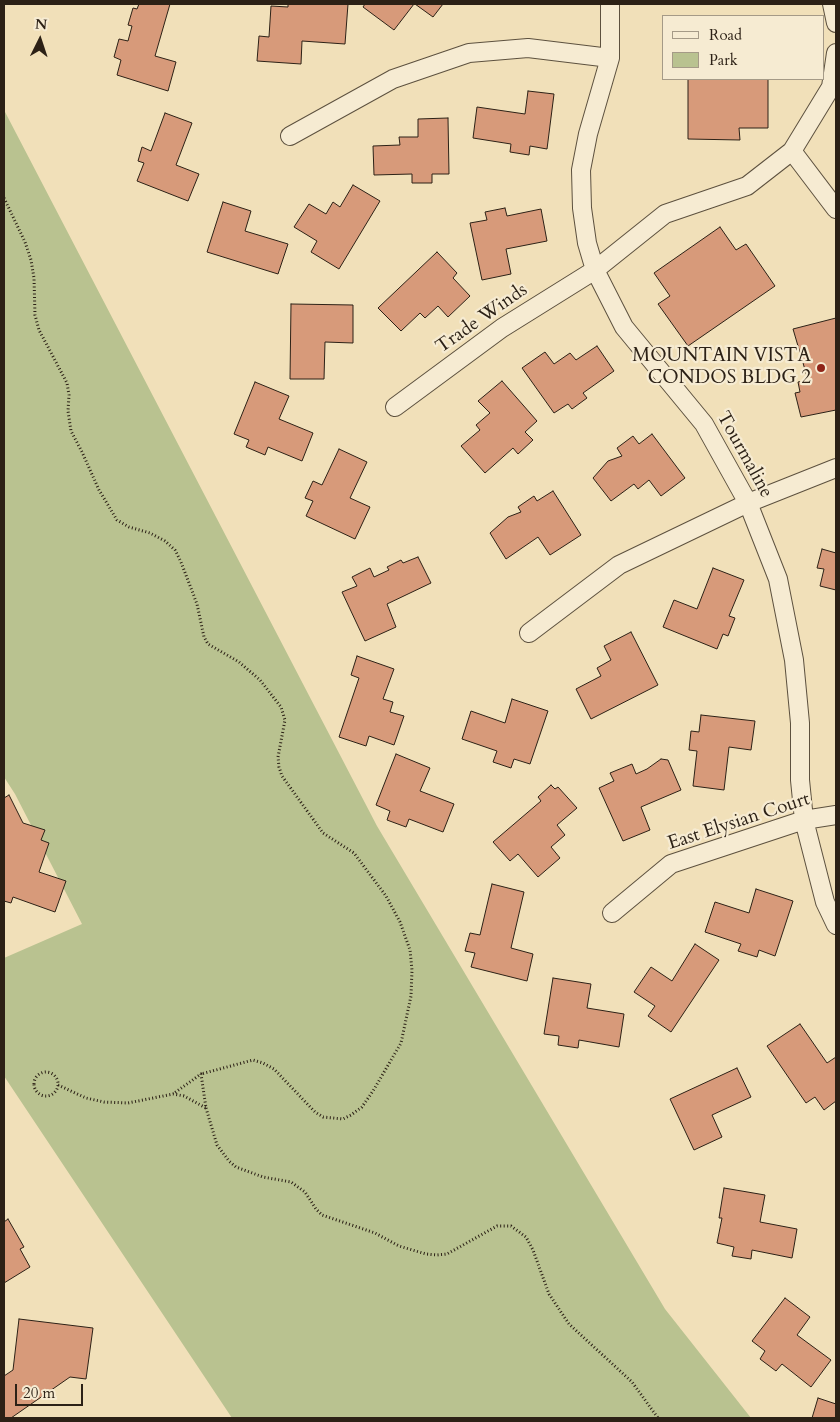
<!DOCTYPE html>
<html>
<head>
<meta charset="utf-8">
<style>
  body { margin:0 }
  #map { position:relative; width:840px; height:1422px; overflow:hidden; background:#f1e0b9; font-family:Cardo,serif }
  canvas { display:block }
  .frame { position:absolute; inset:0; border:5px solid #2c2116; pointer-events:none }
  .legend { position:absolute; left:662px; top:15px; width:162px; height:65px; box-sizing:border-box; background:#f6ebd2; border:1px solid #a59a87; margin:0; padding:6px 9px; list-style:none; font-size:15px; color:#2c2116 }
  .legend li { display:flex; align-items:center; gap:10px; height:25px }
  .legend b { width:25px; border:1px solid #a59a87 }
  .north { position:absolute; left:15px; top:15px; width:50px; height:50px; -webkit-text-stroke:4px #f6ebd2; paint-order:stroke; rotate:4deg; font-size:14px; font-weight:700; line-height:20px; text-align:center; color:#2c2116 }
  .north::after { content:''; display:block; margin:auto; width:18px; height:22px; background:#2c2116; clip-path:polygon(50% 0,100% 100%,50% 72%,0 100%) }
  .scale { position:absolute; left:15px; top:1384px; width:68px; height:22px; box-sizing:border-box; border:2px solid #2c2116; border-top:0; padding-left:6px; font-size:15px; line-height:18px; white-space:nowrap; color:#2c2116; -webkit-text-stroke:4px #f6ebd2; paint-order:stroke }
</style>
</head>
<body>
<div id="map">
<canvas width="840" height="1422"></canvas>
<div class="frame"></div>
<ul class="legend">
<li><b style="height:6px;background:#f6ebd2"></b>Road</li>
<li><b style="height:14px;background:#b9c290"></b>Park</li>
</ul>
<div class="north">N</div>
<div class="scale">20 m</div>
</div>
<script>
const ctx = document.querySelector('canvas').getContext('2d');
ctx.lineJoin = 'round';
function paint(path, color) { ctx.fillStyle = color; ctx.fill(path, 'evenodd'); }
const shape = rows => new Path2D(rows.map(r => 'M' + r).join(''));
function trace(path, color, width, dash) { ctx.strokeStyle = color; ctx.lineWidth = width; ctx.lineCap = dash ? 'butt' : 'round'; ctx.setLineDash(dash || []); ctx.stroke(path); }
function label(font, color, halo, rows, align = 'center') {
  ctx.font = font + ' Cardo,serif'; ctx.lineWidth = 4.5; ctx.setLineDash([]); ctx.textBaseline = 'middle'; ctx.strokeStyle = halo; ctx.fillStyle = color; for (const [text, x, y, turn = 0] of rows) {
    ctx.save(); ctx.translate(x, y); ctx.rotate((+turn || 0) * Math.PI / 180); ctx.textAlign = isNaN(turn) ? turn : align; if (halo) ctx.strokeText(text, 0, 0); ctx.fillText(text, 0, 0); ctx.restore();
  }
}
paint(shape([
  [4,110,377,826,665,1309,751,1418,232,1418,4,1076,4,958,82,924,15,794,4,777]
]), '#b9c290');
const building = shape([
  [139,4,170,4,155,56,176,62,168,91,117,75,121,60,114,57,119,39,128,41,132,26,128,25,133,8,137,9,139,4],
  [288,4,348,4,345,44,302,41,301,64,257,61,259,36,269,37,271,6,288,7,288,4],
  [365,4,414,4,394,30,363,7,365,4],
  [415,4,443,4,433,17,415,4],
  [688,79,768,79,768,128,739,128,740,140,688,139,688,79],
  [528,91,554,94,547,149,530,146,529,155,510,152,511,144,473,138,477,107,525,114,528,91],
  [165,113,192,123,176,165,199,174,188,201,137,181,144,163,138,161,142,147,151,151,165,113],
  [448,118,449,174,432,174,432,183,412,183,412,174,374,175,373,146,400,145,399,137,418,137,418,119,448,118],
  [353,185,380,201,339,269,311,252,317,241,294,227,309,204,326,214,333,202,340,207,353,185],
  [223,202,251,211,245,231,288,244,278,274,207,252,223,202],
  [505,208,507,216,541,209,547,241,506,249,511,274,482,280,470,223,487,220,485,212,505,208],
  [720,227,736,250,746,244,775,286,688,346,658,304,670,296,654,273,720,227],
  [437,252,457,273,453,278,470,296,448,317,438,306,425,318,420,313,401,331,378,308,437,252],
  [291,304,353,305,353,343,325,342,324,379,290,379,291,304],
  [836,318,836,410,801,417,795,393,800,392,798,382,808,380,793,329,836,318],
  [597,346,614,371,583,393,587,398,572,409,568,404,554,413,522,368,545,352,554,364,570,353,576,360,597,346],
  [502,381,537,421,525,432,533,440,518,454,513,448,485,473,461,446,480,430,476,425,490,413,478,401,502,381],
  [255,382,289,396,279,419,313,433,302,461,268,447,265,455,246,447,249,440,234,434,255,382],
  [652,434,685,478,661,496,649,480,638,489,634,484,611,501,593,478,608,461,622,456,617,448,633,436,639,444,652,434],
  [339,449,367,462,350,498,370,507,355,539,306,516,313,501,305,498,313,481,322,485,339,449],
  [553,491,581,535,550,555,538,537,506,559,490,533,508,517,521,512,518,507,534,496,537,501,553,491],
  [822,549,836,553,836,590,820,586,824,569,817,568,822,549],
  [418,557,431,583,387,604,396,627,365,641,342,592,357,586,352,577,370,568,374,577,389,570,387,567,401,560,403,563,418,557],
  [713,568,744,580,729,616,735,618,728,636,723,634,717,649,663,627,674,600,697,609,713,568],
  [631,632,658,685,591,719,576,689,601,676,597,668,611,660,604,646,631,632],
  [357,656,394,669,383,699,393,702,390,712,404,716,394,745,369,736,366,746,339,737,359,678,351,675,357,656],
  [512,699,548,711,530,764,514,759,511,768,493,762,497,751,462,739,471,711,505,723,512,699],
  [701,715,755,721,751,750,729,747,724,790,693,786,697,751,689,750,691,731,699,732,701,715],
  [396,754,430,768,420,791,454,804,443,832,409,819,406,827,387,820,390,811,376,805,396,754],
  [661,759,668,760,681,790,641,807,650,830,623,841,599,788,614,781,610,773,632,764,636,774,647,769,661,759],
  [551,785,555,789,558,787,577,808,557,825,565,835,551,847,560,858,538,877,518,854,510,861,493,842,541,801,538,797,551,785],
  [9,795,23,823,45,830,41,840,49,843,39,872,66,881,55,912,13,897,11,903,4,901,4,798,9,795],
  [492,884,524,892,511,948,533,954,527,981,471,967,475,953,465,951,470,933,480,935,492,884],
  [756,889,793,901,775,956,759,950,757,957,738,951,741,944,705,932,715,902,749,913,756,889],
  [695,944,719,960,671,1032,648,1016,655,1006,634,992,651,967,672,981,695,944],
  [553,978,591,984,587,1008,624,1014,619,1047,579,1040,578,1048,558,1045,559,1036,544,1034,553,978],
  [800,1024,827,1063,836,1057,836,1101,824,1110,815,1097,806,1103,767,1046,800,1024],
  [737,1068,751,1097,712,1115,722,1137,694,1150,670,1099,737,1068],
  [724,1188,765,1195,760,1222,797,1229,792,1258,752,1250,751,1259,732,1256,734,1247,717,1243,722,1218,719,1218,724,1188],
  [8,1219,24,1247,20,1249,30,1267,4,1283,4,1222,8,1219],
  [785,1298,810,1317,797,1335,831,1360,811,1387,782,1364,776,1371,760,1359,765,1351,752,1341,785,1298],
  [19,1319,93,1328,86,1379,70,1377,11,1418,4,1418,4,1376,13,1370,19,1319],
  [818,1398,836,1404,836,1418,812,1418,818,1398]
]);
paint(building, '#d79a7a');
trace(building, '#2c2116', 1);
const minor = shape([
  [610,4,610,58,588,134,581,170,582,208,587,243,595,270,624,327,704,424,748,503,778,579,794,660,800,723,800,780,804,820,825,902,836,925],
  [832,4,836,23],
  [290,136,393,79,469,53,528,48,610,58],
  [792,151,836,209],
  [395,407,502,328,595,270,665,214,747,186,792,151,831,87,836,53],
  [529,633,619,565,748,503,836,468],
  [612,913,671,864,804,820,836,815]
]);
trace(minor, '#5d513f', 20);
trace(shape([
  [4,198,25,242,31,260,34,278,35,315,39,330,67,383,69,395,68,411,71,431,82,452,99,490,117,520,129,527,150,533,165,541,175,550,181,562,197,604,204,637,208,644,239,662,260,680,281,707,285,720,278,757,279,767,282,776,323,833,354,853,386,896,400,922,410,950,412,970,411,996,401,1043,373,1091,362,1107,351,1115,343,1119,323,1117,315,1112,274,1069,263,1063,253,1060,201,1074],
  '34 1084a12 12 0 1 1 24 0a12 12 0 1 1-24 0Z',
  [58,1085,86,1098,104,1102,128,1103,173,1094,184,1096,206,1108,201,1074,173,1094],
  [206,1108,217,1145,229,1161,236,1167,263,1177,291,1182,305,1192,316,1209,322,1215,375,1233,399,1246,426,1254,437,1255,447,1254,497,1226,511,1226,526,1237,533,1250,549,1294,569,1324,632,1382,658,1418]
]), '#2c2116', 3, [1, 2.5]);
trace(minor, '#f6ebd2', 18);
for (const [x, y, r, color] of [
  [821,368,5,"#8f2418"]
]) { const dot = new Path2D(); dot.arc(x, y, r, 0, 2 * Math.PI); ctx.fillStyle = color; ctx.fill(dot); trace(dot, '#f6ebd2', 2); }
label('19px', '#2c2116', '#f6ebd2', [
  ["Trade Winds",482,319,-35],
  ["Tourmaline",744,455,61],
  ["East Elysian Court",739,822,-18]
]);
label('19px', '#2c2116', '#f6ebd2', [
  ["MOUNTAIN VISTA",811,357],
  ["CONDOS BLDG 2",811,379]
], 'right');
</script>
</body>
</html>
